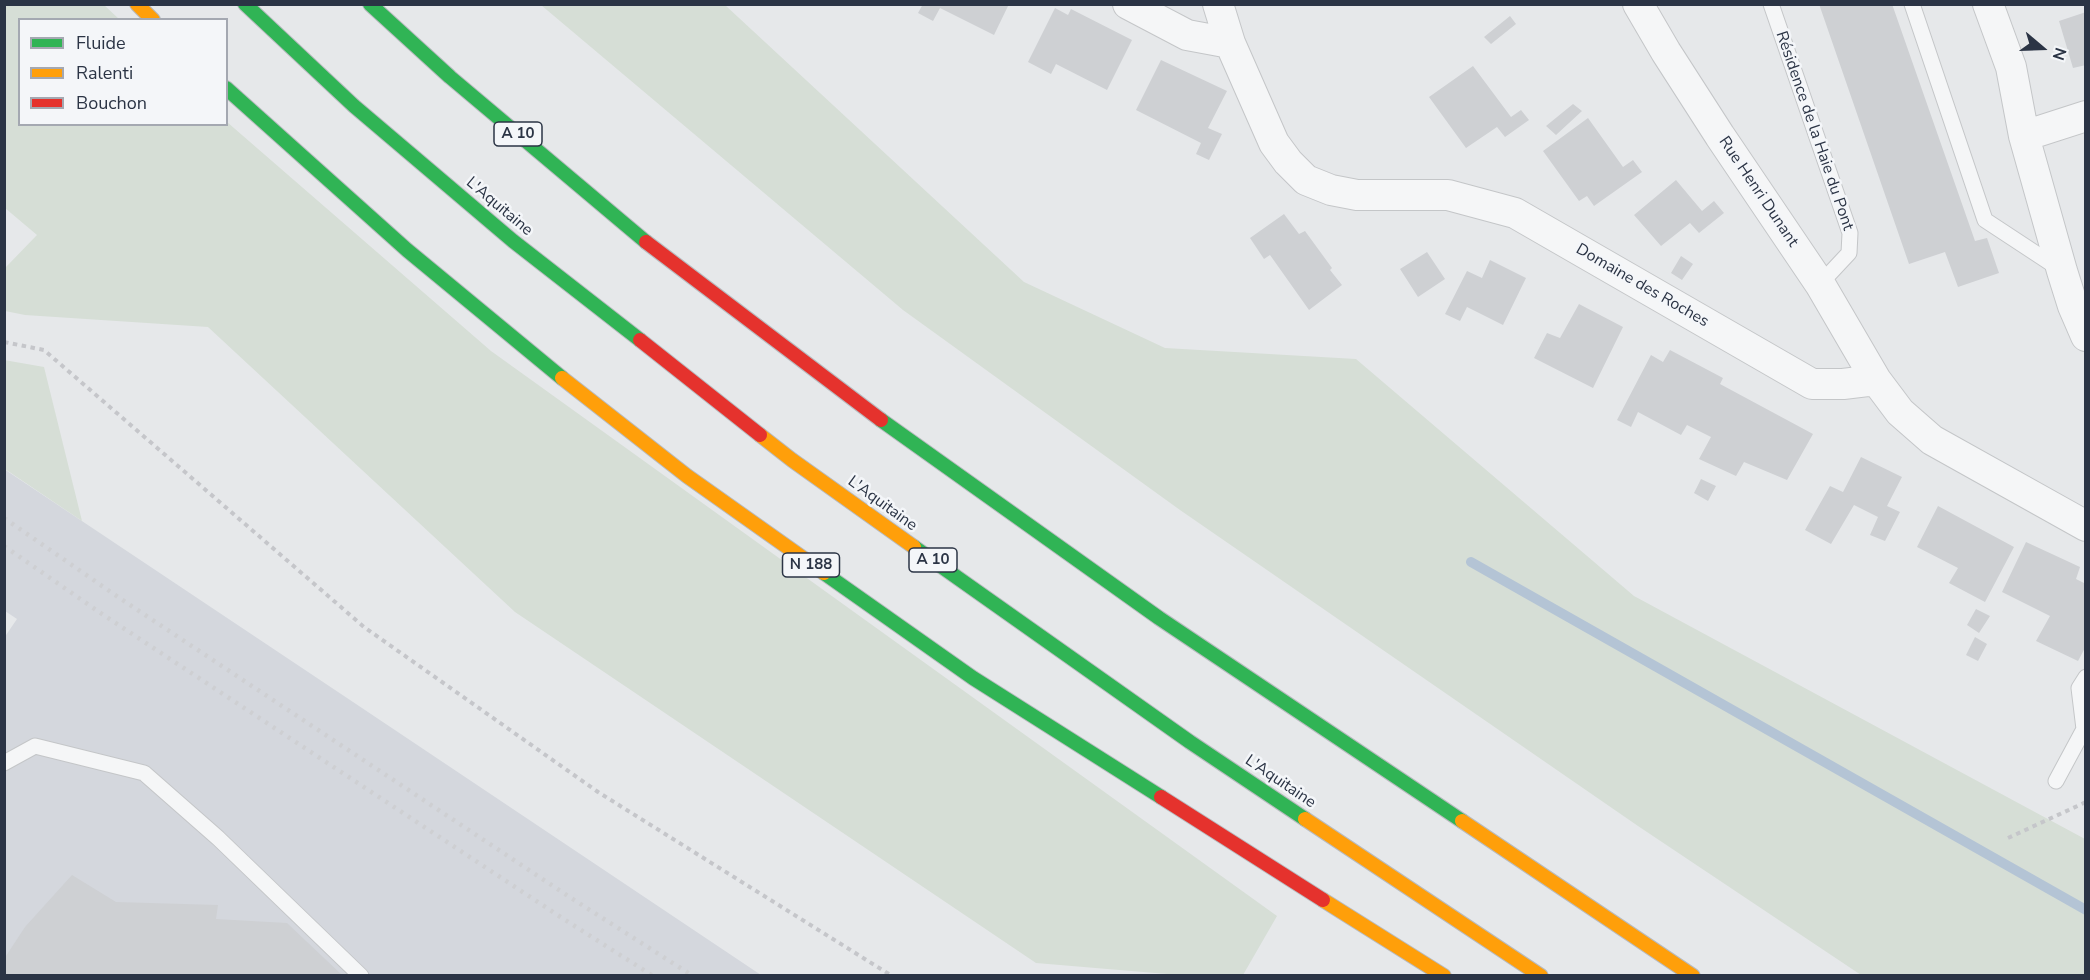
<!DOCTYPE html>
<html>
<head>
<meta charset="utf-8">
<style>
  body { margin:0 }
  #map { position:relative; width:2090px; height:980px; overflow:hidden; background:#e6e8ea; font-family:"Nunito Sans",sans-serif }
  canvas { display:block }
  .frame { position:absolute; inset:0; border:6px solid #2b3445; pointer-events:none }
  .legend { position:absolute; left:18px; top:18px; width:210px; height:108px; box-sizing:border-box; background:#f4f6f9; border:2px solid #a4a8b1; margin:0; padding:8px 10px; list-style:none; font-size:18px; color:#2b3445 }
  .legend li { display:flex; align-items:center; gap:12px; height:30px }
  .legend b { width:30px; border:2px solid #a4a8b1 }
  .north { position:absolute; left:2012px; top:18px; width:60px; height:60px; -webkit-text-stroke:4px #f4f6f9; paint-order:stroke; rotate:109deg; font-size:16px; font-weight:700; line-height:24px; text-align:center; color:#2b3445 }
  .north::after { content:''; display:block; margin:auto; width:21px; height:27px; background:#2b3445; clip-path:polygon(50% 0,100% 100%,50% 72%,0 100%) }
</style>
</head>
<body>
<div id="map">
<canvas width="2090" height="980"></canvas>
<div class="frame"></div>
<ul class="legend">
<li><b style="height:8px;background:#30b455"></b>Fluide</li>
<li><b style="height:8px;background:#ff9f0a"></b>Ralenti</li>
<li><b style="height:8px;background:#e5322d"></b>Bouchon</li>
</ul>
<div class="north">N</div>
</div>
<script>
const ctx = document.querySelector('canvas').getContext('2d');
ctx.lineJoin = 'round';
function paint(path, color) { ctx.fillStyle = color; ctx.fill(path, 'evenodd'); }
const shape = rows => new Path2D(rows.map(r => 'M' + r).join(''));
function trace(path, color, width, dash) { ctx.strokeStyle = color; ctx.lineWidth = width; ctx.lineCap = dash ? 'butt' : 'round'; ctx.setLineDash(dash || []); ctx.stroke(path); }
function label(font, color, halo, rows, align = 'center') {
  ctx.font = font + ' "Nunito Sans",sans-serif'; ctx.lineWidth = 5; ctx.setLineDash([]); ctx.textBaseline = 'middle'; ctx.strokeStyle = halo; ctx.fillStyle = color; for (const [text, x, y, turn = 0] of rows) {
    ctx.save(); ctx.translate(x, y); ctx.rotate((+turn || 0) * Math.PI / 180); ctx.textAlign = isNaN(turn) ? turn : align; if (halo) ctx.strokeText(text, 0, 0); ctx.fillText(text, 0, 0); ctx.restore();
  }
}
paint(shape([
  [4,469,359,706,761,975,5,975,4,638,17,619,5,611]
]), '#d4d7dd');
paint(shape([
  [4,5,104,5,119,19,20,20,20,124,226,124,227,122,491,351,1277,916,1243,975,1179,975,1036,963,515,612,208,327,25,315,5,311,5,268,37,235,5,208],
  [541,5,725,5,1024,282,1165,348,1356,359,1634,596,2085,839,2085,975,1861,975,1638,826,1180,510,903,310],
  [4,360,44,367,82,521,5,469]
]), '#d6ded6');
trace(shape([
  [1471,562,2086,910]
]), '#b4c4d5', 10);
paint(shape([
  [923,4,1009,4,994,35,940,8,933,21,918,13],
  [1819,4,1892,4,1975,241,1987,238,1999,273,1958,287,1945,252,1909,264],
  [1055,8,1068,15,1071,9,1132,40,1107,90,1056,64,1051,74,1028,62],
  [2086,12,2086,65,2073,68,2059,21],
  [1510,16,1516,24,1491,44,1484,37],
  [1161,60,1227,91,1208,128,1222,134,1209,160,1196,154,1201,143,1136,110],
  [1473,66,1511,117,1521,110,1529,120,1505,137,1497,127,1466,148,1429,97],
  [1573,104,1582,111,1556,135,1546,126],
  [1588,118,1623,167,1633,160,1642,172,1594,206,1587,196,1579,201,1543,151],
  [1676,180,1702,211,1714,201,1724,213,1699,233,1690,223,1661,246,1634,215],
  [1284,214,1299,234,1305,231,1332,268,1330,270,1342,285,1309,310,1270,255,1264,259,1250,238],
  [1427,252,1445,279,1418,297,1400,269],
  [1681,256,1693,264,1682,280,1671,273],
  [1490,260,1526,278,1503,325,1467,307,1460,321,1445,314,1467,271,1482,278],
  [1579,304,1623,327,1593,388,1534,358,1547,333,1560,338],
  [1670,350,1723,378,1720,384,1813,434,1787,480,1744,462,1736,476,1699,459,1711,437,1687,425,1681,435,1638,412,1631,427,1617,420,1651,355,1663,362],
  [1861,457,1902,477,1887,506,1900,512,1885,541,1870,535,1878,517,1854,505,1831,544,1805,530,1830,486,1843,492],
  [1701,479,1716,486,1708,501,1694,493],
  [1938,506,2014,547,1985,602,1949,583,1958,568,1917,547],
  [2026,542,2080,567,2076,579,2086,584,2086,646,2078,661,2036,641,2050,616,2002,592],
  [1976,609,1990,616,1979,633,1967,625],
  [1975,637,1987,644,1978,661,1966,655],
  [72,875,116,902,218,905,216,919,287,923,343,976,4,976,4,959,25,927]
]), '#ced0d3');
const lane = shape([
  [1771,4,1850,233,1849,253,1820,284],
  [1912,4,1985,220,2058,268],
  [4,763,35,746,144,773,218,838,361,976],
  [2056,781,2084,729,2079,688,2086,677]
]);
const street = shape([
  [1128,4,1187,35,1230,43],
  [1218,4,1230,43,1274,143,1288,162,1306,180,1331,190,1357,195,1448,195,1515,213,1812,384,1843,384,1876,380],
  [1638,4,1666,52,1720,136,1820,284,1876,380,1900,412,1932,440,2086,526],
  [1988,4,2011,67,2024,136,2062,271,2073,306,2086,336],
  [2024,136,2086,116]
]);
const fast = shape([
  [245,4,354,106,513,241,640,340],
  [370,4,450,77,646,242],
  [226,88,407,250,562,378],
  [881,420,1159,618,1462,821],
  [914,547,1190,742,1305,819],
  [824,573,973,678,1161,797]
]);
const slow = shape([
  [137,4,153,20],
  [562,378,687,476,824,573],
  [760,435,792,460,914,547],
  [1305,819,1541,976],
  [1462,821,1693,976],
  [1323,900,1444,976]
]);
const jam = shape([
  [646,242,881,420],
  [640,340,760,435],
  [1161,797,1323,900]
]);
trace(lane, '#c4c6c8', 17);
trace(street, '#c4c6c8', 32);
trace(fast, '#b8bbbf', 16);
trace(slow, '#b8bbbf', 16);
trace(jam, '#b8bbbf', 16);
trace(shape([
  [4,342,44,350,364,627,598,792,892,976],
  [2008,838,2086,802]
]), '#c5c6ca', 4, [4.5, 4.5]);
trace(lane, '#f5f6f7', 15);
trace(street, '#f5f6f7', 30);
trace(fast, '#30b455', 14);
trace(slow, '#ff9f0a', 14);
trace(jam, '#e5322d', 14);
trace(shape([
  [4,518,118,597,568,896,693,976],
  [4,546,102,614,559,916,653,976]
]), '#cecfd2', 4.5, [3, 6]);
for (const [x, y, w] of [
  [518,134,48],
  [933,560,48],
  [811,565,57]
]) { const box = new Path2D(); box.roundRect(x - w / 2, y - 12, w, 24, 4.5); ctx.fillStyle = '#f4f6f9'; ctx.fill(box); trace(box, '#2b3445', 1.5); }
label('bold 15px', '#2b3445', null, [
  ["A 10",518,134],
  ["A 10",933,560],
  ["N 188",811,565]
]);
label('16px', '#2b3445', '#f4f6f9', [
  ["Résidence de la Haie du Pont",1814,131,71],
  ["Rue Henri Dunant",1758,192,56],
  ["L'Aquitaine",499,207,40],
  ["Domaine des Roches",1642,286,30],
  ["L'Aquitaine",882,504,36],
  ["L'Aquitaine",1280,782,34]
]);
</script>
</body>
</html>
